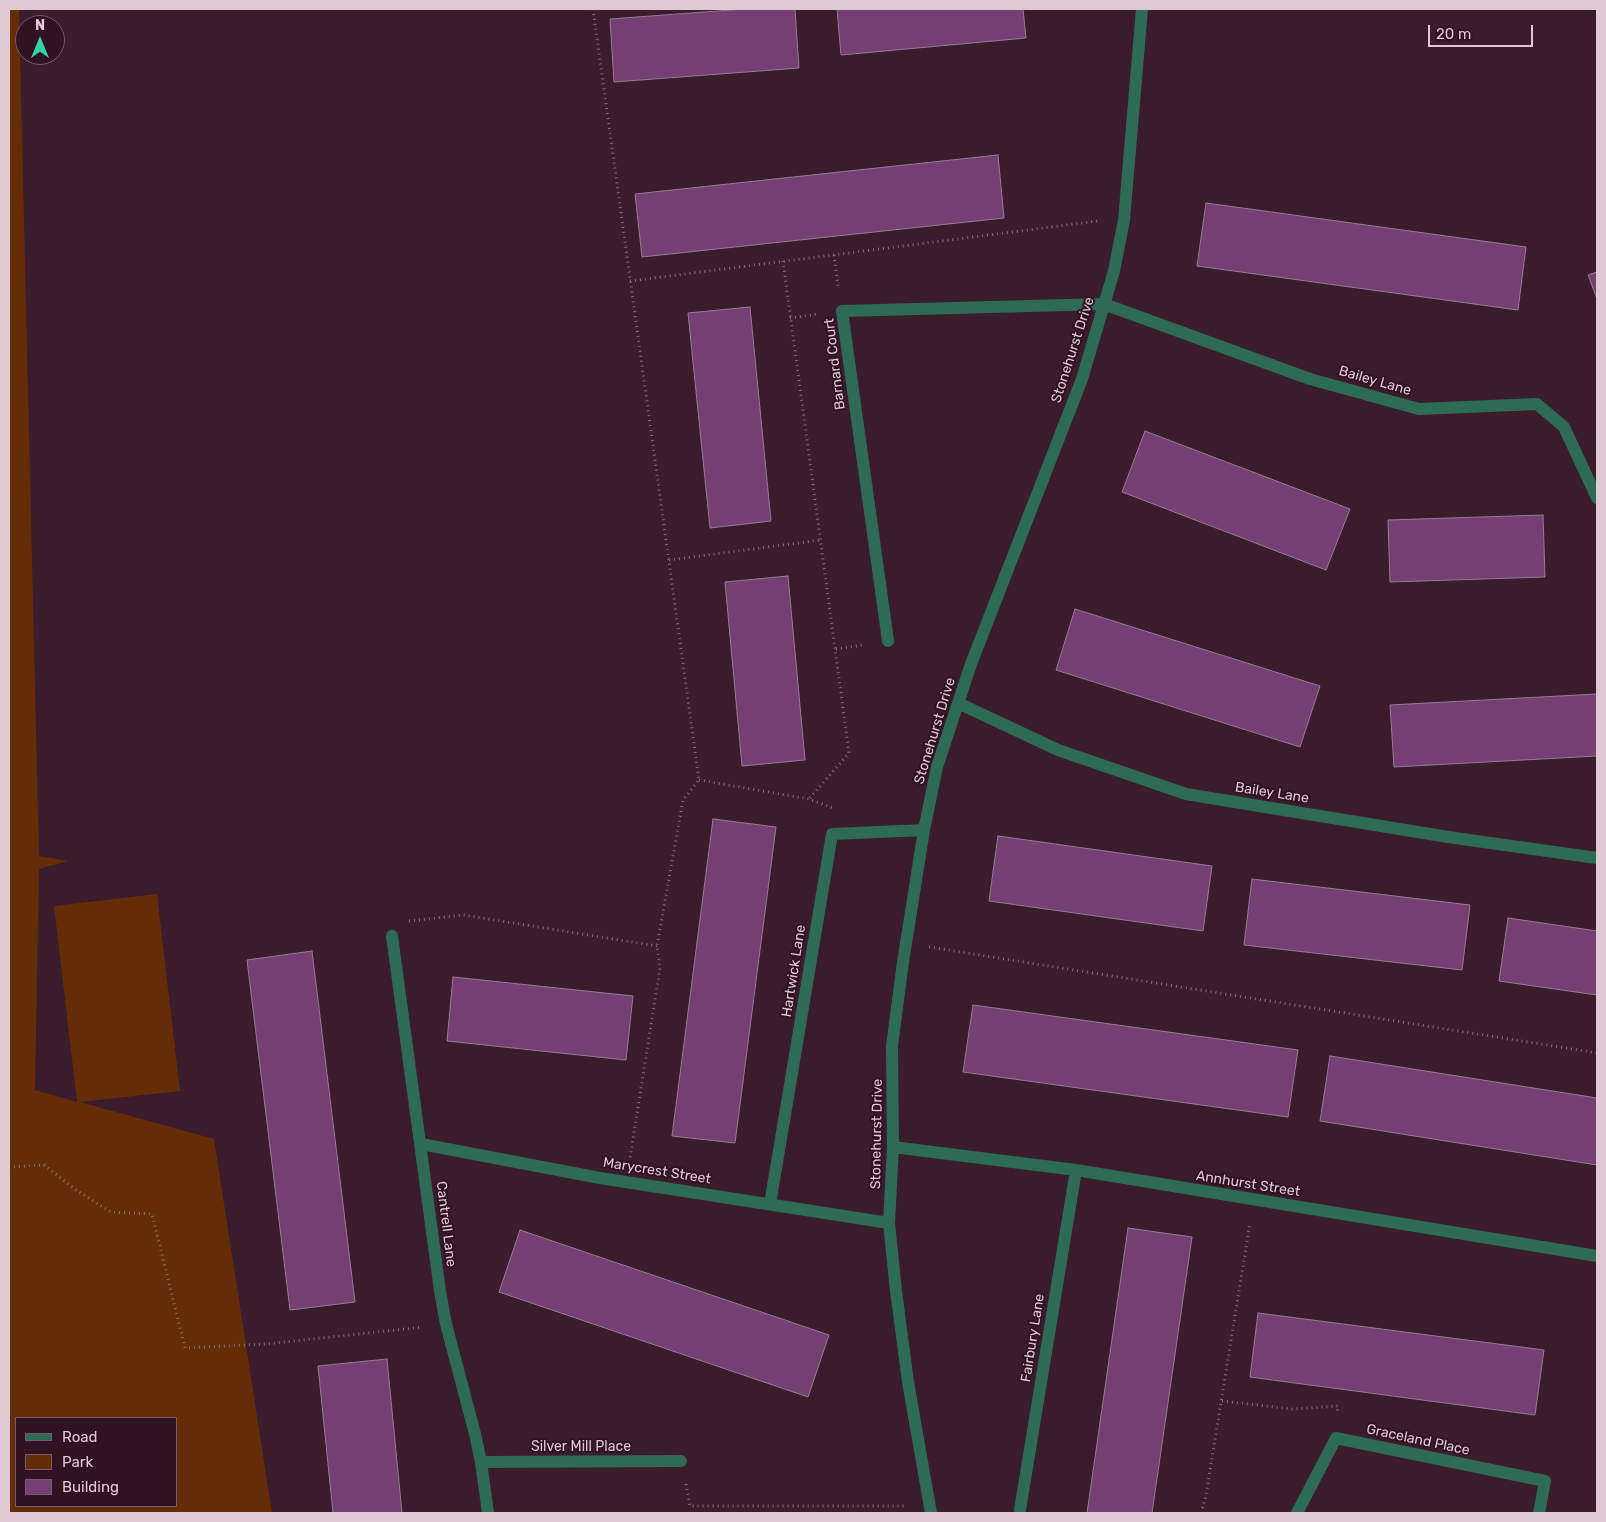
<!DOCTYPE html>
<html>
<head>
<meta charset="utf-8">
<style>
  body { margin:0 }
  #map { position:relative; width:1606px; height:1522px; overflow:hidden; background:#3a1c2c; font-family:Rubik,sans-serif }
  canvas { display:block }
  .frame { position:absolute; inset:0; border:10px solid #dfcad4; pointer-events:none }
  .legend { position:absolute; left:15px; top:1417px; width:162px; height:90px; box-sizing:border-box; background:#301222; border:1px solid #765c69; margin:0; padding:6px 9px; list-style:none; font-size:15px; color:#dfcad4 }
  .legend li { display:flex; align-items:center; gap:10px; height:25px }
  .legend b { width:25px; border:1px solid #765c69 }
  .north { position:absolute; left:15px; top:15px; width:50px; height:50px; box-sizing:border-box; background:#301222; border:1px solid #765c69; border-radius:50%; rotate:0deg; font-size:14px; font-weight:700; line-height:20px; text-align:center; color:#dfcad4 }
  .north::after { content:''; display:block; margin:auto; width:18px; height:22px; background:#38d4a6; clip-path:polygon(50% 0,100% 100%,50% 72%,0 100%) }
  .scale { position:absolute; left:1428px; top:25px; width:105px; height:22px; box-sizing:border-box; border:2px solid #dfcad4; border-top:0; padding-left:6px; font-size:15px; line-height:18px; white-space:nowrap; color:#dfcad4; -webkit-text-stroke:4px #301222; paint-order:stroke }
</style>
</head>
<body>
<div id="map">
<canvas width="1606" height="1522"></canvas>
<div class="frame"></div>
<ul class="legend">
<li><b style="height:6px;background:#2d6b56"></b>Road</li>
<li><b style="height:14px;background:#652c08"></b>Park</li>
<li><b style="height:14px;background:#753f74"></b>Building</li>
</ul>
<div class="north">N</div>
<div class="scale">20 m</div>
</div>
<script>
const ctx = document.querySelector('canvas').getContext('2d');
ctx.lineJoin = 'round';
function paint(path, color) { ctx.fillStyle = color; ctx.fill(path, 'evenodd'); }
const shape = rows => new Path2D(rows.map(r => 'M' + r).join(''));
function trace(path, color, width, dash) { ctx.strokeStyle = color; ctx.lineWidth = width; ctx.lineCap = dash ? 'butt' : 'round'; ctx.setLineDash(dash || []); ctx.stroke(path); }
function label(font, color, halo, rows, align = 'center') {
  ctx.font = font + ' Rubik,sans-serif'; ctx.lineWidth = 4; ctx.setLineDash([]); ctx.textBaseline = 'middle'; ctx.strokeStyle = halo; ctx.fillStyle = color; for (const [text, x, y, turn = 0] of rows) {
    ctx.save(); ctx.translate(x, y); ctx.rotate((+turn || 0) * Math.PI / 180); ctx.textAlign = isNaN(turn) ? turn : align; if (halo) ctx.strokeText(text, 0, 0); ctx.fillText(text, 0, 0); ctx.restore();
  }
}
paint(shape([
  [9,9,19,9,39,856,68,861,39,869,35,1090,77,1102,54,906,157,894,180,1091,80,1102,214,1139,272,1513,9,1513],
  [16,1418,176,1418,176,1506,16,1506]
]), '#652c08');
const building = shape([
  [745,9,795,9,799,68,614,82,610,19,745,9],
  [837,9,1023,9,1026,38,841,55,837,9],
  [998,155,1004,218,642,257,635,194,998,155],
  [1206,203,1526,247,1518,310,1197,266,1206,203],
  [1597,272,1597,299,1588,275,1597,272],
  [750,307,771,521,710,528,688,313,750,307],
  [1145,431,1350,509,1326,570,1122,492,1145,431],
  [1543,515,1545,577,1390,582,1388,520,1543,515],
  [788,576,805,760,742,766,725,582,788,576],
  [1075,609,1320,686,1300,747,1056,670,1075,609],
  [1597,694,1597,756,1394,767,1390,705,1597,694],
  [713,819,776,827,735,1143,672,1136,713,819],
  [998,836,1212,866,1203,931,989,901,998,836],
  [1252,879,1470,905,1462,970,1244,945,1252,879],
  [1508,918,1597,931,1597,995,1499,981,1508,918],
  [312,951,355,1302,290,1310,247,960,312,951],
  [453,977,633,996,626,1060,447,1041,453,977],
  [973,1005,1298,1050,1288,1117,963,1072,973,1005],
  [1330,1056,1597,1098,1597,1165,1320,1121,1330,1056],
  [1128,1228,1192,1237,1152,1513,1087,1513,1128,1228],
  [520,1230,829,1335,808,1397,499,1292,520,1230],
  [1258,1313,1544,1350,1535,1415,1250,1377,1258,1313],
  [387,1359,402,1513,333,1513,318,1366,387,1359]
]);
paint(building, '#753f74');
trace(building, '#987b96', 1);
trace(shape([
  [593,9,699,780,683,800,657,946,660,968,630,1158],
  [834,255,838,286],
  [783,261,849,753,809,799],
  [630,281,1098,221],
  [790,318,818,314],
  [669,560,821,540],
  [836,649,863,645],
  [699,780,809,799,833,808],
  [409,921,463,915,657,946],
  [929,947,1597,1053],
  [9,1167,44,1165,76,1190,111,1212,152,1214,185,1348,266,1344,423,1327],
  [1222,1401,1292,1409,1338,1406,1337,1414],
  [686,1484,690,1506,906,1506],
  [1201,1513,1206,1495,1250,1223]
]), '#866d7a', 3, [1, 4]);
trace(shape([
  [888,641,842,311,1104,304,1310,379,1419,409,1537,404,1564,427,1597,498],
  [958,703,1058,750,1186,794,1448,837,1597,858],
  [392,936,440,1291,446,1324,475,1434,481,1462,488,1513],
  [421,1144,600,1178,889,1223],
  [893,1147,1076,1170,1597,1256],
  [770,1204,832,834,924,830],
  [481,1462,681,1461],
  [1020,1510,1076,1170],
  [931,1513,908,1382,896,1291,889,1223,893,1147,892,1046,903,962,924,830,937,767,971,664,1082,379,1114,271,1124,220,1142,9],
  [1297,1513,1336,1438,1545,1481,1539,1513]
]), '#2d6b56', 12);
label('14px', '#dfcad4', '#301222', [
  ["Stonehurst Drive",1073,350,-72],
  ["Barnard Court",835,364,-97],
  ["Bailey Lane",1375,381,16],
  ["Stonehurst Drive",935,731,-73],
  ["Bailey Lane",1272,793,9],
  ["Hartwick Lane",794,971,-81],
  ["Stonehurst Drive",877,1134,-89],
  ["Marycrest Street",657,1171,9],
  ["Annhurst Street",1248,1184,9],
  ["Cantrell Lane",446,1224,83],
  ["Fairbury Lane",1033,1338,-81],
  ["Graceland Place",1418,1440,12],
  ["Silver Mill Place",581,1447]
]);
</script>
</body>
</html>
